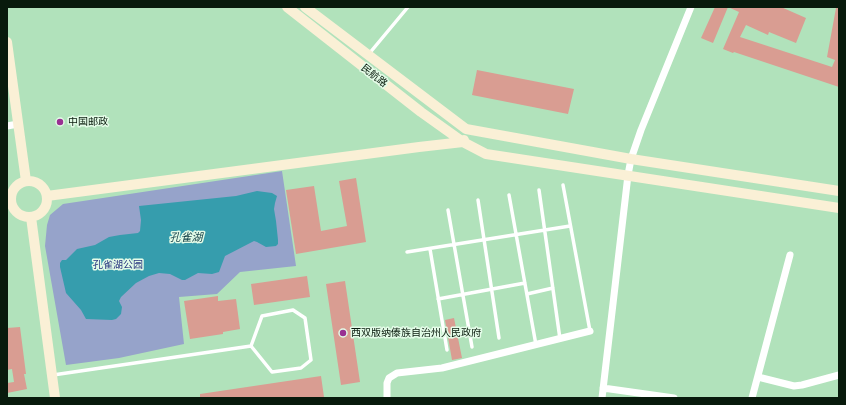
<!DOCTYPE html>
<html>
<head>
<meta charset="utf-8">
<style>
  body { margin:0 }
  #map { position:relative; width:846px; height:405px; overflow:hidden; background:#b1e2bb; font-family:Helvetica,sans-serif }
  canvas { display:block }
  .frame { position:absolute; inset:0; border:8px solid #081a0c; pointer-events:none }
</style>
</head>
<body>
<div id="map">
<canvas width="846" height="405"></canvas>
<div class="frame"></div>
</div>
<script>
const ctx = document.querySelector('canvas').getContext('2d');
ctx.lineJoin = 'round';
function paint(path, color) { ctx.fillStyle = color; ctx.fill(path, 'evenodd'); }
const shape = rows => new Path2D(rows.map(r => 'M' + r).join(''));
function trace(path, color, width, dash) { ctx.strokeStyle = color; ctx.lineWidth = width; ctx.lineCap = dash ? 'butt' : 'round'; ctx.setLineDash(dash || []); ctx.stroke(path); }
function label(font, color, halo, rows, align = 'center') {
  ctx.font = font + ' Helvetica,"Noto Sans SC",sans-serif'; ctx.lineWidth = 3; ctx.setLineDash([]); ctx.textBaseline = 'middle'; ctx.strokeStyle = halo; ctx.fillStyle = color; for (const [text, x, y, turn = 0] of rows) {
    ctx.save(); ctx.translate(x, y); ctx.rotate((+turn || 0) * Math.PI / 180); ctx.textAlign = isNaN(turn) ? turn : align; if (halo) ctx.strokeText(text, 0, 0); ctx.fillText(text, 0, 0); ctx.restore();
  }
}
paint(shape([
  [282,171,296,266,240,272,217,294,179,297,184,344,119,358,66,365,45,246,47,225,50,215,63,204]
]), '#96a3ca');
paint(shape([
  [257,191,272,193,277,196,275,203,274,209,276,221,278,240,278,244,276,246,266,247,257,242,254,241,225,256,219,272,212,274,198,273,185,280,182,280,170,274,159,273,149,276,136,283,121,297,119,301,122,307,121,314,116,319,112,320,86,319,81,310,66,293,60,267,60,263,62,260,66,260,77,249,95,245,109,237,120,235,138,233,140,231,141,220,139,206,236,196]
]), '#369dad');
paint(shape([
  [715,7,781,7,806,18,796,43,769,32,768,35,746,25,740,37,832,67,835,60,827,57,836,8,839,8,839,87,734,52,733,53,723,49,739,12,728,7,713,43,701,38],
  [477,70,574,89,568,114,472,95],
  [356,178,366,242,296,254,286,190,314,186,321,231,347,226,339,181],
  [307,276,310,297,254,305,251,284],
  [345,281,360,382,341,385,326,284],
  [218,296,218,301,236,299,240,329,223,332,223,334,190,339,184,301],
  [454,318,462,358,452,360,445,320],
  [20,327,26,374,24,374,27,389,7,393,7,383,14,382,12,369,7,370,7,328],
  [321,376,324,397,316,398,200,398,200,394]
]), '#d99d92');
trace(shape([
  [368,55,408,7],
  [563,185,590,331],
  [539,190,560,339],
  [509,195,536,345],
  [478,200,499,338],
  [448,210,472,347],
  [430,249,447,350],
  [407,252,570,226],
  [527,294,553,288],
  [438,299,525,283],
  [293,310,305,318,311,360,301,368,272,372,251,346,262,316,293,310],
  [53,375,251,346]
]), '#fff', 3.5);
trace(shape([
  [7,126,18,124],
  [758,377,794,386,802,385,839,375],
  [603,388,674,398],
  [387,398,387,383,389,378,397,373,442,368,590,331],
  [602,398,628,175,631,159,641,130,691,7],
  [752,398,790,255]
]), '#fff', 7);
trace(shape([
  [287,7,421,112,463,142,486,154,839,208],
  [305,7,466,129,631,159,839,191],
  [7,42,26,181],
  '11 199a18 18 0 1 1 36 0a18 18 0 1 1-36 0Z',
  [47,196,419,147,463,142,464,140],
  [31,217,55,398]
]), '#faf0d6', 10);
for (const [x, y, r, color] of [
  [60,122,4,"#993092"],
  [343,333,4,"#993092"]
]) { const dot = new Path2D(); dot.arc(x, y, r, 0, 2 * Math.PI); ctx.fillStyle = color; ctx.fill(dot); trace(dot, '#e4fce8', 1.5); }
label('10px', '#081a0c', '#e4fce8', [
  ["民航路",374,76,38]
]);
label('10px', '#081a0c', '#e4fce8', [
  ["中国邮政",68,122],
  ["西双版纳傣族自治州人民政府",351,333]
], 'left');
label('10px', '#27357f', '#e4fce8', [
  ["孔雀湖公园",118,265]
]);
label('italic 11px', '#17444b', '#e4fce8', [
  ["孔雀湖",186,238]
]);
</script>
</body>
</html>
